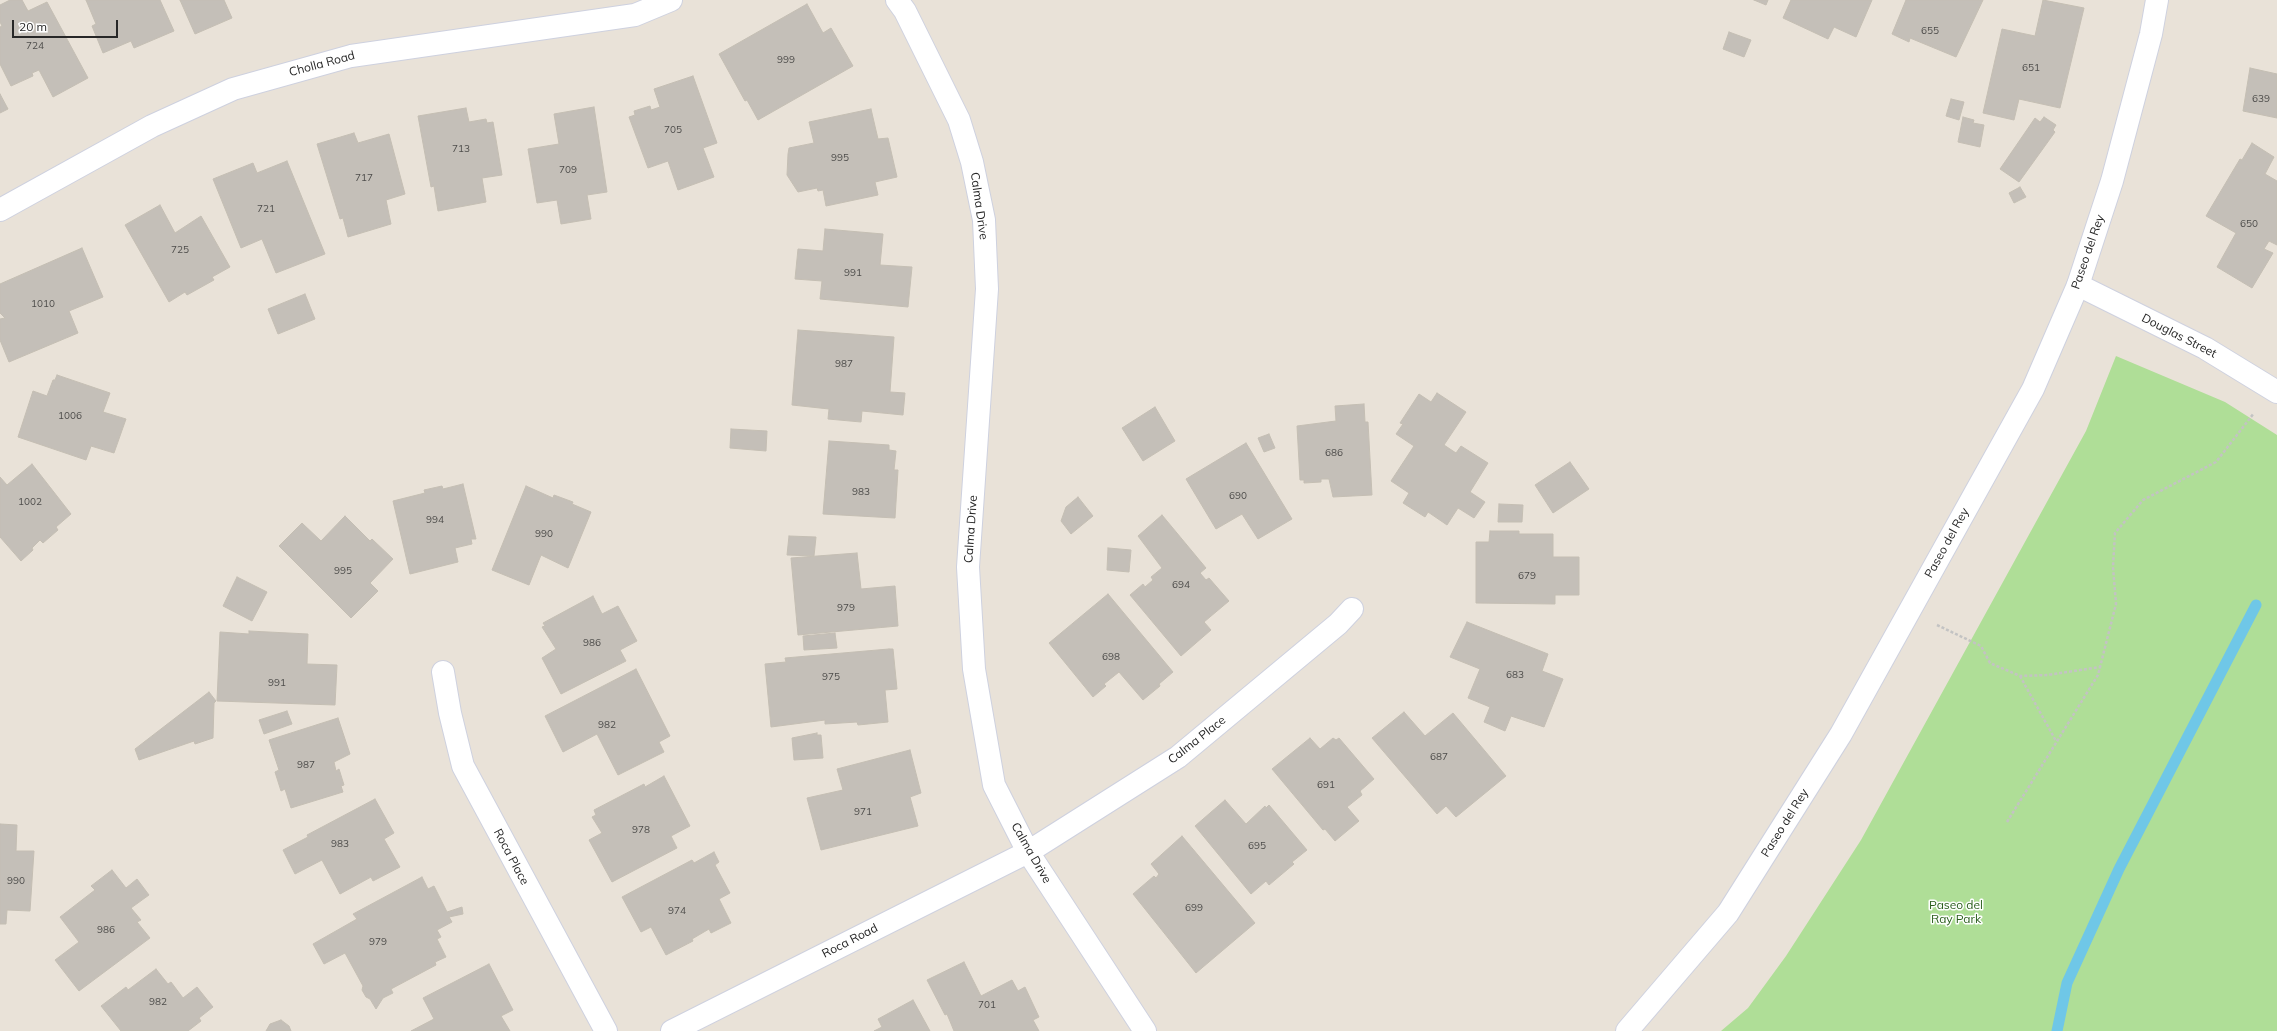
<!DOCTYPE html>
<html>
<head>
<meta charset="utf-8">
<style>
  body { margin:0 }
  #map { position:relative; width:2277px; height:1031px; overflow:hidden; background:#e9e2d8; font-family:Mulish,sans-serif }
  canvas { display:block }
  .scale { position:absolute; left:12px; top:20px; width:106px; height:18px; box-sizing:border-box; border:2px solid #272727; border-top:0; padding-left:5px; font-size:12px; line-height:14px; white-space:nowrap; color:#272727; -webkit-text-stroke:3px #fff; paint-order:stroke }
</style>
</head>
<body>
<div id="map">
<canvas width="2277" height="1031"></canvas>
<div class="scale">20 m</div>
</div>
<script>
const ctx = document.querySelector('canvas').getContext('2d');
ctx.lineJoin = 'round';
function paint(path, color) { ctx.fillStyle = color; ctx.fill(path, 'evenodd'); }
const shape = rows => new Path2D(rows.map(r => 'M' + r).join(''));
function trace(path, color, width, dash) { ctx.strokeStyle = color; ctx.lineWidth = width; ctx.lineCap = dash ? 'butt' : 'round'; ctx.setLineDash(dash || []); ctx.stroke(path); }
function label(font, color, halo, rows, align = 'center') {
  ctx.font = font + ' Mulish,sans-serif'; ctx.lineWidth = 3; ctx.setLineDash([]); ctx.textBaseline = 'middle'; ctx.strokeStyle = halo; ctx.fillStyle = color; for (const [text, x, y, turn = 0] of rows) {
    ctx.save(); ctx.translate(x, y); ctx.rotate((+turn || 0) * Math.PI / 180); ctx.textAlign = isNaN(turn) ? turn : align; if (halo) ctx.strokeText(text, 0, 0); ctx.fillText(text, 0, 0); ctx.restore();
  }
}
paint(shape([
  [2116,356,2225,402,2277,435,2277,1031,1721,1031,1748,1008,1786,956,1861,840,2086,431]
]), '#afde97');
trace(shape([
  [2057,1031,2067,983,2119,869,2256,605]
]), '#6fc7e7', 11);
const building = shape([
  [10,0,22,0,28,11,47,2,88,78,53,97,39,70,32,73,33,76,11,86,0,64,0,27,2,26,0,22,0,5,10,0],
  [86,0,160,0,174,31,134,48,131,41,103,53,92,26,96,24,86,0],
  [180,0,224,0,232,18,195,34,180,0],
  [1754,0,1768,0,1766,5,1754,0],
  [1791,0,1872,0,1856,37,1834,27,1828,39,1783,18,1791,0],
  [1906,0,1983,0,1956,57,1910,38,1909,42,1892,34,1906,0],
  [2043,0,2084,8,2060,108,2019,99,2014,120,1983,113,2002,29,2035,36,2043,0],
  [807,4,823,33,831,28,853,66,758,120,747,100,745,101,719,54,807,4],
  [1729,32,1751,40,1744,57,1723,49,1729,32],
  [2250,68,2277,74,2277,118,2243,111,2250,68],
  [693,76,717,143,703,148,714,177,678,190,668,161,648,168,629,117,635,115,634,111,650,106,651,110,660,107,654,89,693,76],
  [0,94,8,109,0,113,0,94],
  [1951,99,1964,102,1959,120,1946,116,1951,99],
  [594,107,607,192,587,195,591,219,561,224,557,200,537,203,528,149,559,144,554,114,594,107],
  [466,108,469,122,486,119,487,123,493,122,502,175,482,178,486,202,438,211,434,186,431,187,418,116,466,108],
  [871,109,878,139,888,138,897,177,875,182,878,195,826,206,823,190,818,191,817,188,798,192,787,175,788,154,789,148,814,143,809,122,871,109],
  [1963,117,1974,120,1973,123,1984,125,1980,147,1958,142,1963,117],
  [2044,117,2056,125,2053,130,2055,132,2019,182,2000,169,2035,118,2040,122,2044,117],
  [354,133,358,143,389,134,405,194,386,200,391,224,348,237,343,218,340,219,317,144,354,133],
  [2252,143,2274,157,2265,174,2277,181,2277,245,2269,241,2264,249,2273,253,2252,288,2217,267,2236,233,2206,216,2240,159,2242,160,2252,143],
  [287,161,325,254,276,273,262,239,241,248,213,179,253,163,257,173,287,161],
  [2020,187,2026,197,2014,203,2009,193,2020,187],
  [160,205,175,233,201,216,230,267,212,277,214,280,187,295,185,292,169,302,125,225,160,205],
  [825,229,883,234,880,265,912,267,908,307,820,299,822,281,795,279,798,249,823,251,825,229],
  [82,248,103,297,69,311,78,333,9,362,0,340,0,319,5,318,0,313,0,284,82,248],
  [305,294,315,319,278,334,268,309,305,294],
  [798,330,894,337,890,392,905,393,903,415,862,411,861,422,828,419,829,409,792,405,798,330],
  [57,375,110,393,103,412,126,419,114,453,91,446,86,460,18,437,33,391,47,396,53,380,55,380,57,375],
  [1437,393,1466,412,1444,445,1456,453,1461,446,1488,463,1470,492,1485,502,1474,518,1458,508,1447,525,1428,512,1425,517,1403,503,1409,493,1391,481,1414,446,1396,434,1403,424,1400,423,1419,394,1431,402,1437,393],
  [1364,404,1365,422,1368,422,1372,495,1333,497,1329,479,1321,479,1321,482,1304,483,1304,480,1300,480,1297,426,1336,421,1335,406,1364,404],
  [1155,407,1175,441,1143,461,1122,428,1155,407],
  [731,429,767,431,766,451,730,448,731,429],
  [1269,434,1275,448,1264,452,1258,438,1269,434],
  [829,441,889,445,889,450,896,451,894,470,898,470,895,518,823,514,829,441],
  [1246,443,1292,519,1258,539,1242,514,1216,529,1186,479,1246,443],
  [1570,462,1589,489,1553,513,1535,485,1570,462],
  [32,464,71,514,56,527,58,530,43,543,40,540,32,548,33,550,21,561,0,537,0,477,7,485,32,464],
  [463,484,476,539,471,539,472,544,455,548,458,562,410,574,393,501,425,493,424,490,442,486,443,489,463,484],
  [526,486,553,498,554,495,573,502,572,504,591,512,568,568,541,555,529,585,492,570,526,486],
  [1078,497,1093,516,1071,534,1061,521,1066,507,1078,497],
  [1499,504,1523,505,1522,522,1498,522,1499,504],
  [1162,515,1206,568,1200,573,1206,580,1209,578,1229,601,1204,622,1211,630,1181,656,1130,595,1143,584,1145,587,1153,580,1151,577,1162,568,1138,536,1162,515],
  [345,516,370,541,372,539,393,559,370,583,378,591,351,618,279,546,302,523,321,541,345,516],
  [1490,531,1519,531,1519,534,1553,534,1553,557,1579,557,1579,595,1555,595,1555,604,1476,603,1476,542,1489,542,1490,531],
  [789,536,816,537,814,556,787,555,789,536],
  [1108,548,1131,550,1129,572,1107,570,1108,548],
  [857,553,861,589,895,586,898,626,798,635,791,558,857,553],
  [237,577,267,592,252,621,223,606,237,577],
  [1108,594,1173,672,1159,684,1160,686,1143,700,1119,672,1104,684,1106,686,1093,697,1049,643,1108,594],
  [593,596,602,614,618,606,637,641,620,650,626,661,561,694,542,658,556,649,542,627,545,626,543,623,593,596],
  [1467,622,1548,654,1542,671,1563,679,1544,727,1511,716,1505,731,1484,722,1490,707,1468,698,1480,669,1450,657,1467,622],
  [249,631,308,634,307,664,337,665,335,705,217,701,220,632,249,634,249,631],
  [835,633,837,648,804,650,803,636,835,633],
  [889,649,893,649,897,689,885,690,888,722,858,725,857,722,825,724,825,720,771,727,765,664,786,662,785,658,889,649],
  [636,669,670,736,659,742,664,752,618,775,597,734,563,752,545,716,636,669],
  [209,692,216,701,214,703,213,738,195,744,194,741,139,760,135,749,209,692],
  [287,711,292,724,264,734,259,720,287,711],
  [1404,712,1425,736,1453,713,1506,776,1456,817,1446,806,1437,814,1372,738,1404,712],
  [338,718,350,754,334,762,336,771,339,769,344,785,341,786,343,792,291,808,285,789,281,791,275,772,279,770,269,740,338,718],
  [817,733,817,735,821,735,823,758,794,760,792,738,817,733],
  [1310,738,1320,749,1333,738,1336,740,1339,738,1374,779,1360,791,1362,795,1347,807,1359,821,1335,841,1325,829,1323,830,1272,769,1310,738],
  [910,750,921,793,910,797,918,826,821,850,807,798,843,790,837,769,910,750],
  [664,776,690,826,671,836,677,848,612,882,589,840,602,833,592,817,596,815,594,810,644,784,645,787,664,776],
  [375,799,394,833,384,839,400,867,373,881,371,877,340,894,322,860,295,874,283,850,308,837,307,835,375,799],
  [1225,800,1246,824,1265,806,1266,808,1269,805,1307,850,1292,862,1294,864,1269,885,1266,881,1251,894,1195,826,1225,800],
  [0,824,17,825,16,851,34,851,30,911,7,910,6,924,0,924,0,824],
  [1182,836,1255,923,1196,973,1133,894,1154,876,1156,878,1159,874,1151,864,1182,836],
  [714,852,719,862,715,865,730,893,719,899,731,923,711,933,709,929,692,939,693,941,666,955,651,927,641,932,622,897,692,860,694,863,714,852],
  [112,870,126,888,137,879,149,895,131,908,141,920,137,922,150,938,79,991,55,960,79,942,60,917,95,890,91,886,112,870],
  [422,877,428,889,434,886,447,912,462,907,463,914,449,917,452,922,437,930,441,937,437,939,446,957,435,962,436,965,391,989,393,993,383,998,376,1009,370,999,366,997,362,990,363,986,345,953,324,964,313,944,357,919,353,914,422,877],
  [964,962,981,996,1012,980,1018,991,1025,987,1039,1017,1033,1020,1039,1031,954,1031,947,1014,945,1015,927,980,964,962],
  [489,964,513,1010,501,1016,510,1031,411,1031,434,1019,423,998,489,964],
  [156,969,168,984,171,982,183,998,197,987,213,1007,199,1018,201,1021,188,1031,121,1031,101,1006,126,987,128,990,156,969],
  [913,1000,930,1031,874,1031,882,1027,878,1019,913,1000],
  [281,1020,289,1026,291,1031,266,1031,270,1024,281,1020]
]);
paint(building, '#c4bfb8');
trace(building, '#c4beb3', 1);
const minor = shape([
  [897,0,905,11,959,120,972,162,984,220,987,289,968,567,974,669,994,785,1028,852,1145,1031],
  [0,210,152,126,233,89,351,56,635,15,671,0],
  [443,672,450,713,463,766,606,1031],
  [672,1031,1028,852,1178,757,1338,624,1352,609]
]);
const tertiary = shape([
  [2078,285,2205,348,2277,392]
]);
const secondary = shape([
  [1627,1031,1728,913,1841,734,2033,389,2078,285,2112,181,2151,34,2157,0]
]);
trace(minor, '#ced1df', 24);
trace(tertiary, '#ced1df', 24);
trace(secondary, '#ced1df', 24);
trace(shape([
  [1937,625,1981,646,1990,663,2020,676,2048,675,2100,667],
  [2020,676,2056,741],
  [2007,822,2098,675,2116,604,2113,567,2115,533,2143,500,2216,462,2254,413]
]), '#c3c3c3', 2.5, [3, 2]);
trace(minor, '#fff', 22);
trace(tertiary, '#fff', 22);
trace(secondary, '#fff', 22);
label('10px', '#4e4d4b', null, [
  ["655",1930,31],
  ["724",35,46],
  ["999",786,60],
  ["651",2031,68],
  ["639",2261,99],
  ["705",673,130],
  ["713",461,149],
  ["995",840,158],
  ["709",568,170],
  ["717",364,178],
  ["721",266,209],
  ["650",2249,224],
  ["725",180,250],
  ["991",853,273],
  ["1010",43,304],
  ["987",844,364],
  ["1006",70,416],
  ["686",1334,453],
  ["983",861,492],
  ["690",1238,496],
  ["1002",30,502],
  ["994",435,520],
  ["990",544,534],
  ["995",343,571],
  ["679",1527,576],
  ["694",1181,585],
  ["979",846,608],
  ["986",592,643],
  ["698",1111,657],
  ["683",1515,675],
  ["975",831,677],
  ["991",277,683],
  ["982",607,725],
  ["687",1439,757],
  ["987",306,765],
  ["691",1326,785],
  ["971",863,812],
  ["978",641,830],
  ["983",340,844],
  ["695",1257,846],
  ["990",16,881],
  ["699",1194,908],
  ["974",677,911],
  ["986",106,930],
  ["979",378,942],
  ["982",158,1002],
  ["701",987,1005]
]);
label('12px', '#272727', '#fff', [
  ["Cholla Road",322,64,-15],
  ["Calma Drive",979,206,82],
  ["Paseo del Rey",2088,252,-71],
  ["Douglas Street",2179,336,27],
  ["Calma Drive",971,529,-86],
  ["Paseo del Rey",1947,543,-61],
  ["Calma Place",1197,740,-38],
  ["Paseo del Rey",1785,823,-58],
  ["Calma Drive",1031,853,60],
  ["Roca Place",511,857,62],
  ["Roca Road",850,941,-27]
]);
label('12px', '#2a5e1c', '#fff', [
  ["Paseo del",1956,905],
  ["Ray Park",1956,919]
]);
</script>
</body>
</html>
